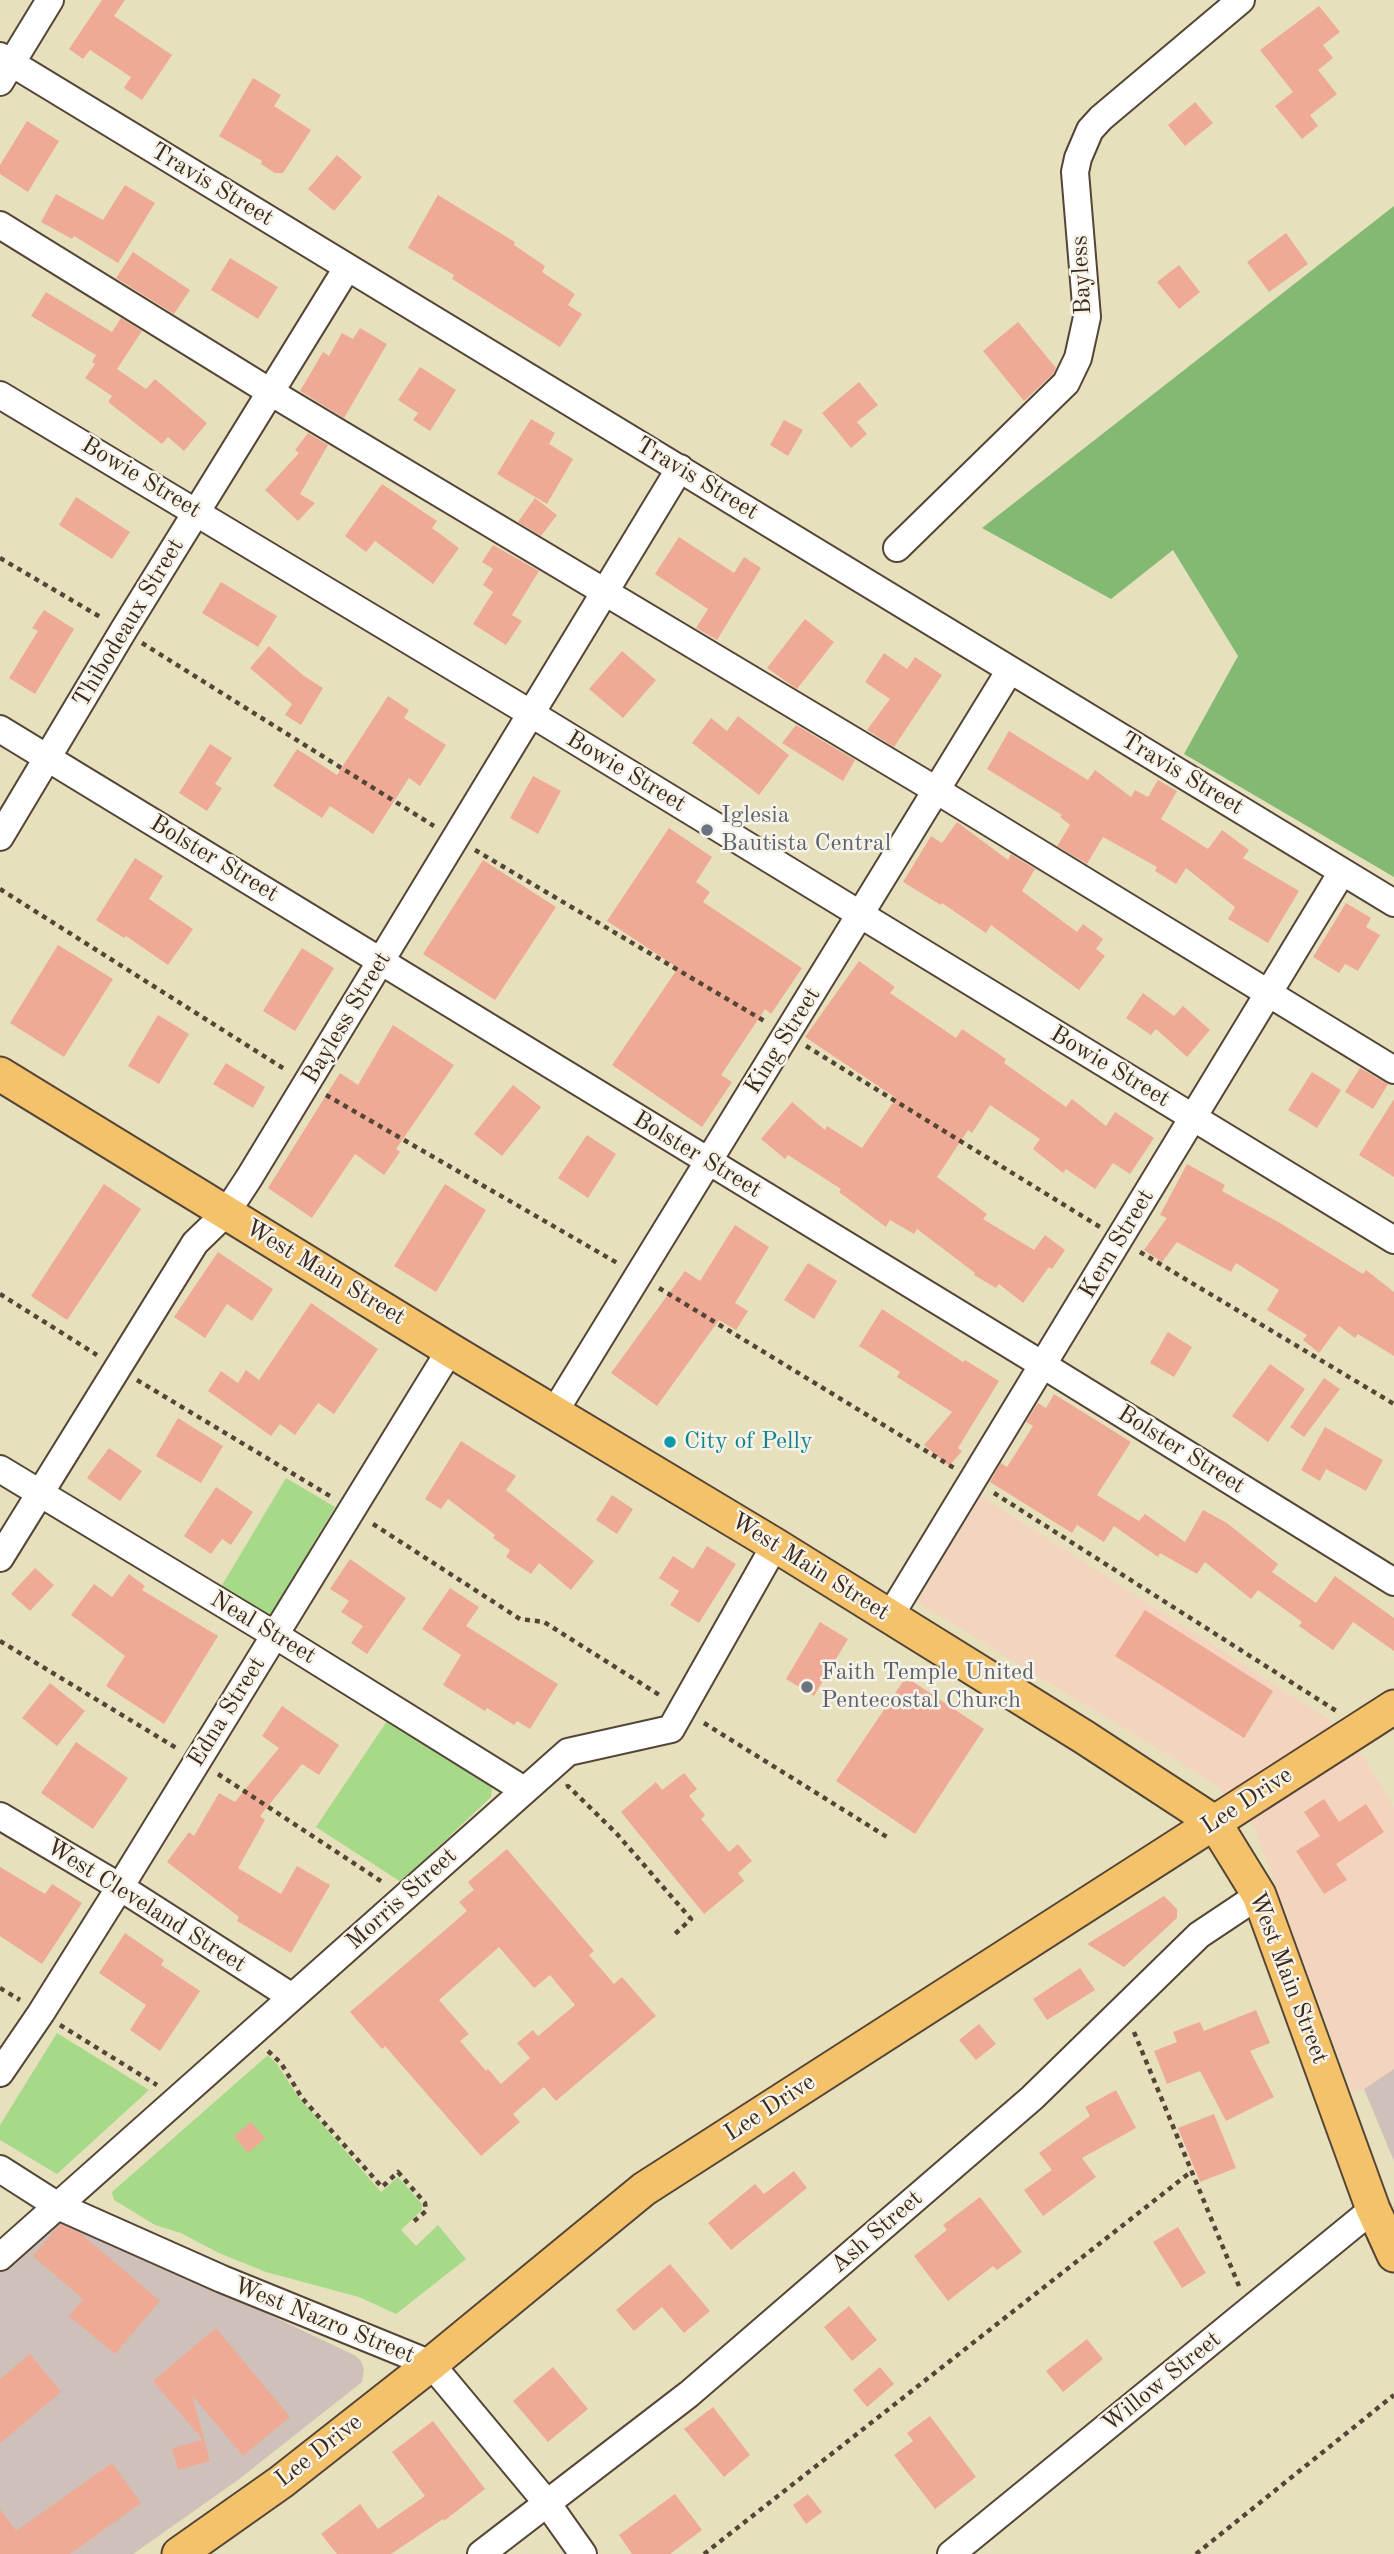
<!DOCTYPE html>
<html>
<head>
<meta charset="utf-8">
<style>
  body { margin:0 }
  canvas { display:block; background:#e7e0bd }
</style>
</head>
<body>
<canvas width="1394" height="2554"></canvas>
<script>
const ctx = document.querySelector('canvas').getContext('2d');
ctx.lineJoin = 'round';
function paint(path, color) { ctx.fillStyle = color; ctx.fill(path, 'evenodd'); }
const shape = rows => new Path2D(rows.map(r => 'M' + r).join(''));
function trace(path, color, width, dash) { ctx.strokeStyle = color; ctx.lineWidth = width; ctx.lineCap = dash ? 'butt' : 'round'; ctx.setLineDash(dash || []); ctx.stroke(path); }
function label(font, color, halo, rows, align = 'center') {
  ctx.font = font + ' "Old Standard TT",serif'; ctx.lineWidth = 5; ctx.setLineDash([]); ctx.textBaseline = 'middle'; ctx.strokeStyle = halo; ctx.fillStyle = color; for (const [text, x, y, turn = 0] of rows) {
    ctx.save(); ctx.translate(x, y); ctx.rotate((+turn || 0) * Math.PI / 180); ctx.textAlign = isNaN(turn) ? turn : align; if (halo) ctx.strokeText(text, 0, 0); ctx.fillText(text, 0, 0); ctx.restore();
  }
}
paint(shape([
  [981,1496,1330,1720,1365,1759,1394,1807,1394,2069,1364,2089,1352,2093,1255,1828,1215,1784,917,1602]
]), '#f3d4be');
paint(shape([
  [1394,2069,1394,2161,1364,2089],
  [64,2217,356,2356,361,2361,364,2369,362,2382,238,2480,133,2554,0,2554,0,2273]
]), '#cfc0ba');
paint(shape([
  [286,1478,335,1507,270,1617,221,1587],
  [389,1718,489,1779,492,1789,491,1797,401,1882,316,1827],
  [57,2033,149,2090,57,2174,0,2140,0,2125],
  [268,2055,277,2064,297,2095,381,2192,398,2177,422,2204,422,2210,401,2230,416,2246,438,2225,466,2259,396,2314,359,2297,266,2272,219,2253,181,2233,155,2225,114,2200,112,2192]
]), '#a6d988');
paint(shape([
  [1394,206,1394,877,1184,754,1238,656,1173,550,1111,599,982,528]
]), '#84b974');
paint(shape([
  [102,0,125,0,114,16,172,55,142,100,124,88,131,77,90,50,83,59,69,49],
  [1319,6,1340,32,1323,45,1333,58,1318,70,1337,94,1310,115,1318,126,1302,139,1275,106,1293,92,1260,50],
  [253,78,281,95,274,106,311,130,283,173,275,173,261,164,262,161,219,136],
  [1195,102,1213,123,1185,146,1168,125],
  [27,121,59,141,28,192,0,174,0,165],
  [337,155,362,177,334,211,308,189],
  [125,185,155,203,118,263,74,236,72,239,41,222,56,194,103,220],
  [438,195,515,242,514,245,545,266,542,272,575,294,568,305,582,314,560,347,452,279,454,275,408,248],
  [1286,233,1308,264,1269,292,1247,262],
  [133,252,190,290,174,314,116,278],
  [230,258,278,287,258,319,211,290],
  [1179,265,1200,292,1179,309,1157,282],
  [46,292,112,332,121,318,142,331,117,369,146,389,155,379,207,423,184,451,168,437,162,444,108,402,112,396,85,378,95,364,92,362,96,355,31,316],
  [1018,322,1056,368,1053,374,1024,401,983,351],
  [360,328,387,344,344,418,300,391,323,352,329,356,342,333,353,339],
  [420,367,456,390,430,431,413,420,418,413,398,400],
  [859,382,878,405,857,422,867,434,851,448,822,413],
  [531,419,555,433,549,444,573,459,547,504,497,474],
  [784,420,803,430,788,456,770,445],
  [308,433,328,445,300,494,315,503,298,521,265,490,299,453,295,450],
  [382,484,437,521,432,528,459,548,433,584,375,541,366,552,345,536],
  [76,497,130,532,112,559,59,525],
  [535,498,557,515,541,536,518,522],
  [679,537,734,573,744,557,761,568,717,640,696,628,708,609,655,574],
  [493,545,539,571,512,615,522,621,506,645,473,624,493,592,483,585,493,569,482,562],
  [221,582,277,616,258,647,202,613],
  [44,610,74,629,35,694,9,678,38,631,32,628],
  [805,619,834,642,797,689,767,668],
  [269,646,304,676,323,688,301,725,285,715,292,704,250,668],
  [622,651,656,680,623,718,589,689],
  [884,653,907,669,915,657,942,675,894,747,867,730,890,699,865,682],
  [388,696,409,710,404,718,446,745,420,786,409,778,373,834,330,806,322,818,273,786,297,749,337,775],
  [738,716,789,755,759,795,692,743,711,718,727,731],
  [796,725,855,760,843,781,782,743],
  [1009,731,1088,780,1095,770,1131,797,1135,790,1148,797,1158,780,1177,791,1161,819,1208,849,1222,830,1249,850,1243,858,1299,891,1268,943,1228,919,1235,907,1186,868,1176,884,1155,871,1157,867,1103,837,1087,864,1057,846,1070,825,1060,817,1062,815,987,769],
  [210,744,232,758,215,784,222,788,207,811,179,793],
  [533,776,561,791,538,834,510,818],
  [957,822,1008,860,1011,854,1035,869,1022,891,1077,932,1083,924,1103,939,1096,949,1105,956,1079,990,991,925,986,933,942,903,941,905,903,882,931,836,942,843],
  [669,828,712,857,696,882,710,892,703,902,802,968,771,1014,765,1009,721,1075,732,1082,702,1127,612,1065,678,968,607,921],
  [135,858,163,876,149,899,193,929,168,965,126,936,124,938,96,920],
  [483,860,556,907,495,1000,423,954],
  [1346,903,1371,918,1366,927,1380,935,1358,971,1345,964,1339,973,1313,957],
  [58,945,113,979,64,1057,10,1023],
  [302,948,334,968,295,1031,263,1011],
  [859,961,895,987,890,993,956,1038,962,1029,1006,1059,1004,1063,1066,1107,1072,1099,1106,1126,1115,1112,1154,1138,1130,1174,1113,1163,1095,1189,1066,1169,1063,1173,1033,1149,1040,1139,990,1105,972,1133,968,1130,937,1177,987,1214,983,1219,1034,1250,1045,1235,1065,1250,1052,1269,1049,1267,1023,1303,999,1284,996,1288,974,1275,975,1273,917,1229,914,1234,890,1220,886,1227,839,1192,841,1189,788,1155,785,1159,761,1139,792,1102,825,1130,827,1126,862,1148,896,1098,805,1037],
  [1143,993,1174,1016,1183,1006,1210,1030,1187,1057,1156,1029,1151,1035,1126,1018],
  [158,1015,189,1034,159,1084,128,1066],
  [393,1025,454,1065,396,1149,400,1152,384,1175,355,1154,312,1218,268,1188,340,1073,358,1085],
  [226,1063,265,1087,253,1108,213,1084],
  [1360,1068,1388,1084,1373,1109,1345,1092],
  [1312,1072,1341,1090,1317,1128,1288,1110],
  [513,1085,541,1107,502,1156,474,1134],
  [1394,1099,1394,1177,1359,1155],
  [587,1135,616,1154,588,1198,558,1178],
  [1187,1164,1225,1185,1222,1191,1280,1223,1363,1274,1366,1270,1394,1292,1394,1356,1358,1334,1355,1338,1339,1326,1319,1353,1303,1340,1307,1335,1267,1310,1279,1290,1236,1263,1231,1272,1177,1242,1162,1262,1144,1250,1167,1218,1160,1215],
  [104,1184,141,1209,67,1320,31,1296],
  [445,1184,486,1210,436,1292,394,1266],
  [735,1225,769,1247,735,1303,748,1311,736,1330,719,1320,657,1406,611,1373,685,1271,700,1281],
  [218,1252,273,1289,252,1321,227,1304,205,1338,174,1317],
  [808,1263,837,1281,814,1319,784,1300],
  [311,1303,378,1349,334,1414,318,1403,295,1435,280,1424,271,1436,208,1391,221,1371,238,1383,246,1370,259,1380],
  [882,1309,963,1362,965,1360,999,1381,958,1448,962,1451,949,1466,924,1445,952,1412,897,1377,900,1372,859,1346],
  [1168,1332,1192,1347,1174,1377,1150,1363],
  [1270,1364,1305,1389,1268,1442,1232,1416],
  [1324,1378,1340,1389,1304,1437,1290,1427],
  [1054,1394,1131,1442,1097,1495,1139,1521,1145,1514,1185,1542,1203,1510,1227,1523,1278,1564,1272,1572,1316,1603,1335,1576,1394,1618,1394,1651,1353,1622,1333,1650,1299,1626,1302,1622,1258,1590,1251,1599,1205,1562,1197,1574,1160,1553,1158,1557,1114,1526,1104,1542,1077,1525,1072,1533,990,1482,1001,1463,1007,1467,1033,1426,1026,1422,1038,1403,1046,1408],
  [178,1418,223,1446,201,1483,156,1456],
  [1325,1427,1383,1460,1366,1491,1326,1469,1320,1481,1301,1470],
  [461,1441,516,1476,506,1490,594,1561,571,1590,539,1563,531,1574,506,1557,510,1550,493,1538,495,1535,448,1499,441,1509,425,1499],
  [109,1448,142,1471,120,1501,87,1478],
  [216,1487,253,1512,231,1545,222,1539,211,1554,184,1536],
  [612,1495,633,1509,617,1534,596,1520],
  [707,1546,736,1564,699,1623,670,1605,679,1591,659,1578,673,1556,693,1569],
  [350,1559,406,1598,367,1654,351,1643,363,1626,341,1612,349,1601,330,1589],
  [35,1568,54,1585,30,1611,11,1594],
  [129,1574,145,1586,142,1590,218,1636,164,1724,106,1686,125,1656,71,1615,94,1584,112,1597],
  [450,1588,479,1607,466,1626,558,1684,530,1729,517,1721,514,1725,487,1708,485,1711,443,1685,461,1655,422,1629],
  [1145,1610,1273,1691,1244,1738,1115,1656],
  [820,1622,848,1639,814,1696,786,1679],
  [906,1677,984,1729,915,1834,836,1781],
  [50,1683,85,1711,57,1746,22,1718],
  [282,1706,339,1745,319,1775,302,1764,260,1816,265,1820,238,1868,281,1894,297,1866,330,1885,291,1953,237,1921,239,1917,167,1862,189,1832,194,1836,219,1793,235,1802,279,1748,262,1736],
  [76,1742,128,1778,93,1829,41,1793],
  [684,1773,697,1789,689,1796,705,1815,701,1819,729,1852,738,1844,752,1861,738,1873,744,1881,704,1914,621,1812,656,1782,662,1790],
  [1324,1799,1339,1822,1366,1804,1384,1832,1336,1864,1347,1880,1324,1894,1296,1851,1320,1836,1304,1812],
  [507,1849,594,1951,589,1955,614,1984,622,1977,656,2016,556,2101,544,2087,513,2114,520,2122,481,2156,385,2046,382,2049,350,2012,467,1911,459,1902,474,1890,468,1882],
  [499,1947,534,1988,550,1975,575,2005,538,2036,533,2030,517,2043,530,2058,501,2084,488,2069,486,2071,460,2041,469,2034,439,2000],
  [0,1867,45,1894,52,1884,82,1903,42,1964,0,1936],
  [1164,1896,1177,1909,1177,1918,1124,1967,1087,1944],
  [125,1933,164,1960,161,1965,200,1991,160,2051,130,2030,146,2005,99,1973],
  [1080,1968,1095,1990,1047,2020,1033,1999],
  [1256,2010,1270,2043,1250,2051,1274,2097,1226,2121,1200,2071,1167,2084,1154,2051,1177,2042,1173,2032,1200,2022,1204,2031],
  [979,2024,996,2044,976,2060,959,2040],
  [1116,2090,1136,2128,1082,2158,1096,2177,1043,2216,1024,2190,1052,2170,1039,2153,1090,2116,1085,2107],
  [1214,2114,1236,2168,1200,2182,1178,2128],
  [251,2122,265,2138,248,2153,234,2136],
  [794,2171,807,2188,731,2250,708,2223,755,2184,764,2194],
  [980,2197,1022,2252,997,2270,993,2266,948,2301,914,2256,947,2230,943,2225],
  [60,2224,80,2233,160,2301,115,2354,69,2316,83,2299,33,2256],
  [1178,2227,1206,2273,1182,2288,1153,2242],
  [670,2264,710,2311,684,2333,662,2307,634,2331,616,2310],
  [849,2306,877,2340,852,2361,824,2327],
  [216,2328,290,2417,243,2456,192,2395,210,2461,178,2470,172,2448,203,2440,153,2381],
  [1087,2339,1103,2359,1063,2392,1046,2371],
  [30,2354,61,2392,0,2443,0,2379],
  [553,2367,588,2409,548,2442,513,2401],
  [880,2367,894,2384,867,2407,853,2390],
  [713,2407,750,2455,724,2477,684,2429],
  [930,2416,976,2477,935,2509,894,2455,913,2441,907,2433],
  [433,2421,485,2489,444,2521,443,2519,391,2554,337,2554,321,2534,360,2504,378,2529,425,2496,392,2452],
  [112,2463,141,2503,70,2554,0,2554,0,2509,16,2531],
  [675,2494,702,2530,670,2554,632,2554,619,2535],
  [808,2494,822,2512,806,2524,793,2505]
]), '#efaa96');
const minor = shape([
  [0,56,1394,903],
  [0,82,50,0],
  [0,225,272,393,936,790,1394,1070],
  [0,395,530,713,1394,1240],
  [897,548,1066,383,1078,358,1087,317,1075,172,1078,158,1090,130,1101,118,1241,0],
  [0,729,1043,1365,1394,1582],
  [0,837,123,631,347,268],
  [555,1411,1010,670],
  [0,1469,275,1635,524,1790],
  [0,1558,195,1243,226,1213,249,1178,680,468],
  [890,1616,1342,872],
  [0,1816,120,1887,292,1997],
  [0,2073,41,2013,120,1887,450,1350],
  [0,2169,58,2206,222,2279,431,2364,547,2503,583,2554],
  [0,2257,568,1752,671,1729,775,1545],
  [481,2554,689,2394,1032,2098,1199,1935,1259,1895],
  [951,2554,1373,2209]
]);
const major = shape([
  [0,1074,450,1350,775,1545,1084,1737,1214,1822,1259,1895,1373,2209,1394,2255],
  [179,2554,281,2482,431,2364,644,2189,1394,1707]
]);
trace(minor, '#554536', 30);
trace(major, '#554536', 37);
trace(shape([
  [0,558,102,618],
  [142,643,434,826],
  [475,850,766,1022],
  [0,889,286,1070],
  [806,1046,1100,1227],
  [326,1095,619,1264],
  [1140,1252,1394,1404],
  [659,1288,954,1468],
  [0,1294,97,1355],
  [137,1380,330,1496],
  [994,1493,1338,1712],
  [373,1524,520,1619,544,1622,661,1696],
  [0,1641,178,1749],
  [704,1723,887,1837],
  [218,1774,384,1883],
  [566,1787,568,1786,617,1834,691,1919,675,1934],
  [0,1988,20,2000],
  [60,2025,157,2085],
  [1134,2032,1239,2286],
  [268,2051,281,2063,302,2098,382,2187,398,2172,425,2203,426,2211,411,2224],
  [704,2554,1192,2171],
  [1196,2554,1394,2395]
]), '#554536', 4.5, [5, 5]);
trace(minor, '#fff', 26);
trace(major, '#f3c26a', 33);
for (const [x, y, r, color] of [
  [707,830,7,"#6b7280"],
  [670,1442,7,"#0f9aa8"],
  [807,1687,7,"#6b7280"]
]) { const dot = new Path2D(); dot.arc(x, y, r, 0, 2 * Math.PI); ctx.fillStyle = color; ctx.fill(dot); trace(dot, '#f7f3e8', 2.5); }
label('24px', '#3b2a1e', '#f7f3e8', [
  ["Travis Street",212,185,31],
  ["Bayless",1082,275,-93],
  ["Bowie Street",141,478,31],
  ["Travis Street",697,479,31],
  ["Thibodeaux Street",129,623,-59],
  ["Bowie Street",626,772,31],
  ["Travis Street",1182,774,31],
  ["Bolster Street",214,859,31],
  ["Bayless Street",347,1018,-59],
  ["King Street",783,1041,-58],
  ["Bowie Street",1110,1067,31],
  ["Bolster Street",697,1155,31],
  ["Kern Street",1117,1244,-59],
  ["West Main Street",325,1273,31],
  ["Bolster Street",1181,1450,32],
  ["West Main Street",810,1567,32],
  ["Neal Street",263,1628,31],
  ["Edna Street",227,1712,-58],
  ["Lee Drive",1247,1801,-33],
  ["Morris Street",402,1899,-42],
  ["West Cleveland Street",146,1906,32],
  ["West Main Street",1288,1978,69],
  ["Lee Drive",770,2108,-33],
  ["Ash Street",877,2232,-41],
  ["West Nazro Street",324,2321,22],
  ["Willow Street",1162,2382,-39],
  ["Lee Drive",319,2451,-38]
]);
label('24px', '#5b616d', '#f7f3e8', [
  ["Iglesia",721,816],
  ["Bautista Central",721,844],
  ["Faith Temple United",821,1673],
  ["Pentecostal Church",821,1701]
], 'left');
label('24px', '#0d838f', '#f7f3e8', [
  ["City of Pelly",684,1442]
], 'left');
</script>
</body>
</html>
